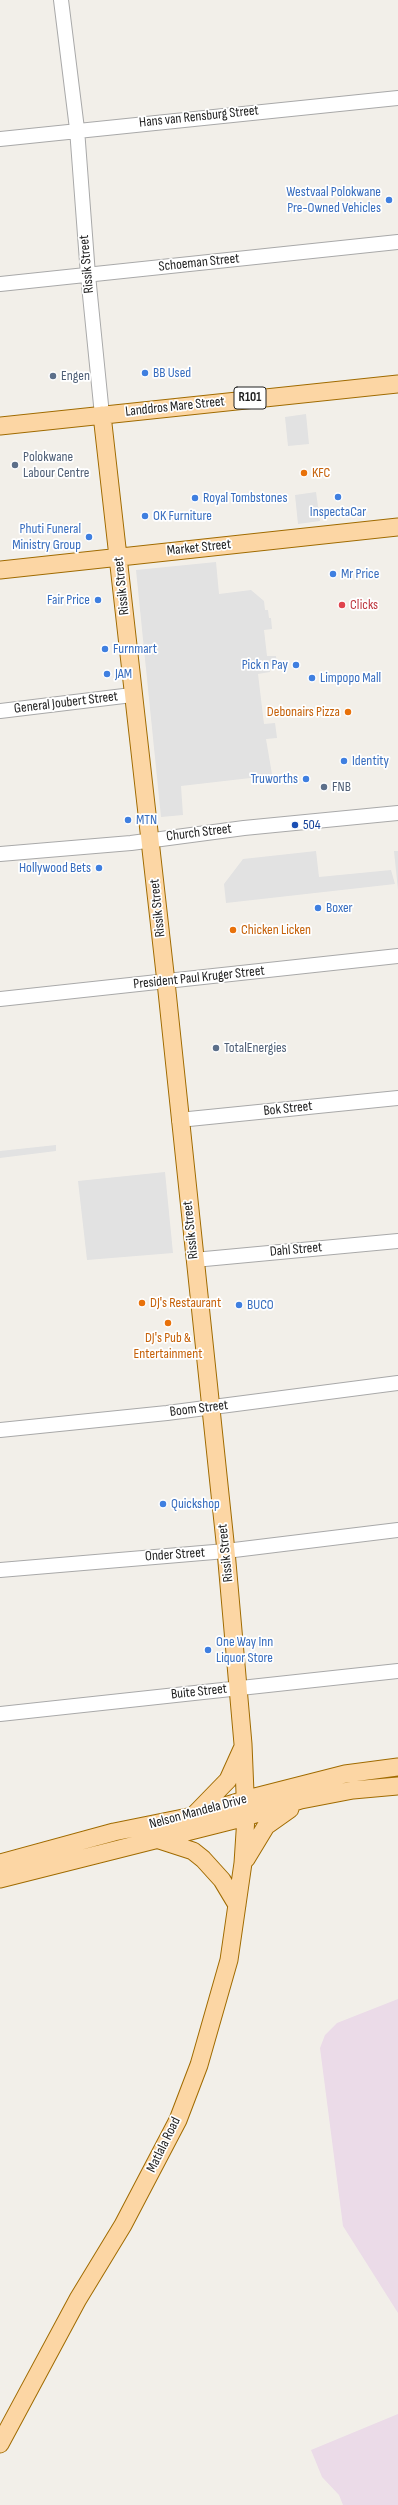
<!DOCTYPE html>
<html>
<head>
<meta charset="utf-8">
<style>
  body { margin:0 }
  canvas { display:block; background:#f2efe9 }
</style>
</head>
<body>
<canvas width="398" height="2505"></canvas>
<script>
const ctx = document.querySelector('canvas').getContext('2d');
ctx.lineJoin = 'round';
function paint(path, color) { ctx.fillStyle = color; ctx.fill(path, 'evenodd'); }
const shape = rows => new Path2D(rows.map(r => 'M' + r).join(''));
function trace(path, color, width, dash) { ctx.strokeStyle = color; ctx.lineWidth = width; ctx.lineCap = dash ? 'butt' : 'round'; ctx.setLineDash(dash || []); ctx.stroke(path); }
function label(font, color, halo, rows, align = 'center') {
  ctx.font = font + ' "Sofia Sans Condensed",sans-serif'; ctx.lineWidth = 3.5; ctx.setLineDash([]); ctx.textBaseline = 'middle'; ctx.strokeStyle = halo; ctx.fillStyle = color; for (const [text, x, y, turn = 0] of rows) {
    ctx.save(); ctx.translate(x, y); ctx.rotate((+turn || 0) * Math.PI / 180); ctx.textAlign = isNaN(turn) ? turn : align; if (halo) ctx.strokeText(text, 0, 0); ctx.fillText(text, 0, 0); ctx.restore();
  }
}
paint(shape([
  [398,1999,398,2313,343,2226,320,2048,325,2035,337,2023],
  [398,2414,398,2505,343,2505,339,2495,322,2477,311,2450]
]), '#ebdbe8');
paint(shape([
  [306,414,309,444,288,446,285,417],
  [316,492,320,521,298,524,295,495],
  [216,562,219,594,251,590,264,601,265,610,268,610,269,618,271,618,272,629,264,630,267,656,276,656,277,665,270,666,270,672,258,674,264,724,275,723,277,738,266,739,273,780,265,783,259,777,181,786,183,815,161,817,136,570],
  [316,851,319,877,391,870,395,884,226,903,224,884,243,859],
  [394,851,398,851,398,890],
  [56,1145,56,1151,0,1158,0,1151],
  [165,1172,173,1253,87,1260,78,1181]
]), '#e2e2e2');
const minor = shape([
  [61,0,77,129,88,275,102,415],
  [0,139,398,98],
  [0,284,398,242],
  [0,711,132,695],
  [0,854,131,843,244,828,398,813],
  [0,999,398,956],
  [179,1120,398,1098],
  [194,1260,398,1241],
  [0,1430,167,1413,398,1383],
  [0,1570,226,1551,398,1530],
  [0,1714,398,1671]
]);
const major = shape([
  [0,426,398,384],
  [0,570,398,527],
  [195,1814,228,1780,242,1749],
  [156,1839,193,1851,203,1859,222,1880,237,1905],
  [246,1859,266,1826,290,1809],
  [0,1863,114,1832,193,1816,247,1799,345,1774,398,1767],
  [0,1879,246,1817,301,1800,353,1790,398,1786],
  [0,2444,78,2299,123,2225,178,2120,199,2065,229,1960,243,1863,246,1817,243,1744,226,1551,166,982,102,415]
]);
trace(minor, '#a9a9a9', 16);
trace(major, '#a06b00', 19);
trace(minor, '#fff', 14);
trace(major, '#fcd6a4', 17);
for (const [x, y, r, color] of [
  [389,200,4,"#3f7fe0"],
  [145,373,4,"#3f7fe0"],
  [53,376,4,"#5c6f8a"],
  [15,465,4,"#5c6f8a"],
  [304,473,4,"#e8710a"],
  [338,497,4,"#3f7fe0"],
  [195,498,4,"#3f7fe0"],
  [145,516,4,"#3f7fe0"],
  [89,537,4,"#3f7fe0"],
  [333,574,4,"#3f7fe0"],
  [98,600,4,"#3f7fe0"],
  [342,605,4,"#e0444e"],
  [105,649,4,"#3f7fe0"],
  [296,665,4,"#3f7fe0"],
  [107,674,4,"#3f7fe0"],
  [312,678,4,"#3f7fe0"],
  [348,712,4,"#e8710a"],
  [344,761,4,"#3f7fe0"],
  [306,779,4,"#3f7fe0"],
  [324,787,4,"#5c6f8a"],
  [128,820,4,"#3f7fe0"],
  [295,825,4,"#1a4fb4"],
  [99,868,4,"#3f7fe0"],
  [318,908,4,"#3f7fe0"],
  [233,930,4,"#e8710a"],
  [216,1048,4,"#5c6f8a"],
  [142,1303,4,"#e8710a"],
  [239,1305,4,"#3f7fe0"],
  [168,1323,4,"#e8710a"],
  [163,1504,4,"#3f7fe0"],
  [208,1650,4,"#3f7fe0"]
]) { const dot = new Path2D(); dot.arc(x, y, r, 0, 2 * Math.PI); ctx.fillStyle = color; ctx.fill(dot); trace(dot, '#fff', 1.5); }
for (const [x, y, w] of [
  [250,398,32]
]) { const box = new Path2D(); box.roundRect(x - w / 2, y - 11, w, 22, 3); ctx.fillStyle = '#fff'; ctx.fill(box); trace(box, '#222', 1); }
label('bold 13px', '#222', null, [
  ["R101",250,398]
]);
label('14px', '#222', '#fff', [
  ["Hans van Rensburg Street",199,117,-6],
  ["Schoeman Street",199,263,-6],
  ["Rissik Street",87,264,-95],
  ["Landdros Mare Street",175,407,-6],
  ["Market Street",199,548,-6],
  ["Rissik Street",122,586,-96],
  ["General Joubert Street",66,703,-7],
  ["Church Street",199,833,-7],
  ["Rissik Street",158,908,-96],
  ["President Paul Kruger Street",199,978,-6],
  ["Bok Street",288,1109,-6],
  ["Rissik Street",191,1230,-96],
  ["Dahl Street",296,1250,-5],
  ["Boom Street",199,1409,-7],
  ["Rissik Street",226,1553,-96],
  ["Onder Street",175,1555,-4],
  ["Buite Street",199,1692,-6],
  ["Nelson Mandela Drive",198,1812,-15],
  ["Matlala Road",164,2145,-64]
]);
label('14px', '#366cbe', '#fff', [
  ["Westvaal Polokwane",381,192,"right"],
  ["Pre-Owned Vehicles",381,208,"right"],
  ["BB Used",153,373],
  ["Royal Tombstones",203,498],
  ["InspectaCar",338,512,"center"],
  ["OK Furniture",153,516],
  ["Phuti Funeral",81,529,"right"],
  ["Ministry Group",81,545,"right"],
  ["Mr Price",341,574],
  ["Fair Price",90,600,"right"],
  ["Furnmart",113,649],
  ["Pick n Pay",288,665,"right"],
  ["JAM",115,674],
  ["Limpopo Mall",320,678],
  ["Identity",352,761],
  ["Truworths",298,779,"right"],
  ["MTN",136,820],
  ["Hollywood Bets",91,868,"right"],
  ["Boxer",326,908],
  ["BUCO",247,1305],
  ["Quickshop",171,1504],
  ["One Way Inn",216,1642],
  ["Liquor Store",216,1658]
], 'left');
label('14px', '#4e5e75', '#fff', [
  ["Engen",61,376],
  ["Polokwane",23,457],
  ["Labour Centre",23,473],
  ["FNB",332,787],
  ["TotalEnergies",224,1048]
], 'left');
label('14px', '#c56008', '#fff', [
  ["KFC",312,473],
  ["Debonairs Pizza",340,712,"right"],
  ["Chicken Licken",241,930],
  ["DJ's Restaurant",150,1303],
  ["DJ's Pub &",168,1338,"center"],
  ["Entertainment",168,1354,"center"]
], 'left');
label('14px', '#be3a42', '#fff', [
  ["Clicks",350,605]
], 'left');
label('14px', '#164399', '#fff', [
  ["504",303,825]
], 'left');
</script>
</body>
</html>
